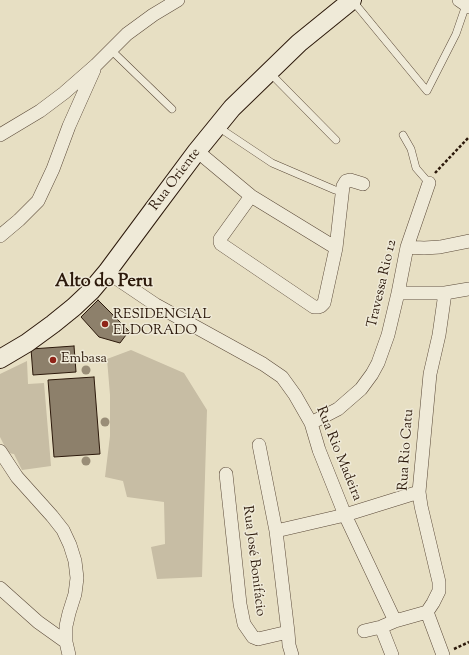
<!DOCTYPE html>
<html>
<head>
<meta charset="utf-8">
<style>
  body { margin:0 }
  canvas { display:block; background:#e7dfc3 }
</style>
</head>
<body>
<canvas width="469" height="655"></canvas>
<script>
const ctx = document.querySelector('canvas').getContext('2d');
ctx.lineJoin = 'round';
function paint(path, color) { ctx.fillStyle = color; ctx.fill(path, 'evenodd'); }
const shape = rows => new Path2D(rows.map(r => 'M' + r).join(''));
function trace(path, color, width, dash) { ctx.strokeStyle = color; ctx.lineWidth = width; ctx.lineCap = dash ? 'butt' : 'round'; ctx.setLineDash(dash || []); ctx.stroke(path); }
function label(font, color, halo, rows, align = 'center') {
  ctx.font = font + ' "Sorts Mill Goudy",serif'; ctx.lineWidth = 3; ctx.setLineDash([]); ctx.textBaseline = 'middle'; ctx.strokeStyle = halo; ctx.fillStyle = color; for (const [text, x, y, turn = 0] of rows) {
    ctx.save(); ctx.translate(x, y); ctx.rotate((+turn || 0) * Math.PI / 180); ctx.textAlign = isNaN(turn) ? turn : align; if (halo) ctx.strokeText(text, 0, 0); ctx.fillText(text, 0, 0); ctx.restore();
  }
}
paint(shape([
  [131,350,184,373,207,410,202,577,157,579,151,547,165,544,164,502,127,497,123,481,105,477,110,436,110,395,107,359],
  [27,361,28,384,44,383,51,466,22,470,14,454,8,453,0,437,0,374]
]), '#c7bda4');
const building = shape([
  [98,300,129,331,120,343,99,337,81,317,98,300],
  [74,346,76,372,33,375,31,349,74,346],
  [94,377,100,454,54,457,48,380,94,377]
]);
paint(building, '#8d806b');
trace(building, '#2c190b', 1);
const lane = shape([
  [352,0,427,91,456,34,466,5],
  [111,50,172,109],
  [269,72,336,140],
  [218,127,272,163,335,190],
  [403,135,411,149,416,168,429,183]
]);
const street = shape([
  [459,0,469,7],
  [0,135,40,111,64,93,96,65,127,34,153,15,178,0],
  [197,151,251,196,336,248],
  [251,196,220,239,220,242,221,244,314,307,318,307,321,306,324,303,336,248,343,186,346,181,350,180,363,184],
  [0,236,19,220,38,201,53,169,69,126,94,70],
  [407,247,424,248,440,247,469,241],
  [107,272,156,305,263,364,282,377,295,395,311,423,319,450,345,515,395,621],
  [398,293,445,293,469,289],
  [311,423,338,409,361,389,372,374,378,363,388,335,398,293,407,247,429,183],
  [259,445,276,531,288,632,289,645,292,655],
  [0,451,17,477,52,516,63,530,70,545,75,561,77,578,75,594,69,613,66,626,66,642,69,655],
  [226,474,234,547,240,604,244,624,253,637,258,639,288,632],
  [276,531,345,515,419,492],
  [0,588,38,622,66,642],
  [427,612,443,655],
  [381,627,392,655],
  [364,631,381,627,395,621,427,612,433,603,439,591,439,582,421,506,419,492,430,374,439,335,445,293]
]);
const secondary = shape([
  [0,359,27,343,53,324,74,307,91,291,107,272,153,210,197,151,232,108,299,43,352,0]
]);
trace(lane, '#5b4a39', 8);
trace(street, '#5b4a39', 14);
trace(secondary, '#2c190b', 20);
trace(shape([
  [435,173,469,137],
  [454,649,469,642]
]), '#2c190b', 2.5, [3, 2]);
trace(lane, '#efead8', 7);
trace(street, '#efead8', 13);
trace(secondary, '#efead8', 18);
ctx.fillStyle = '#998d77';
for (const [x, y] of [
  [86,370],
  [105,422],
  [86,461]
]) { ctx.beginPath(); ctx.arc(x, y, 4.5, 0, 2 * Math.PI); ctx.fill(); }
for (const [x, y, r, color] of [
  [105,324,4,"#8f2418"],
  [53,360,4,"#8f2418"]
]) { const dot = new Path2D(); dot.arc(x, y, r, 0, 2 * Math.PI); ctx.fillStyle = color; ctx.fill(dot); trace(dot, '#efead8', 1.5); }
label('14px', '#2c190b', '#efead8', [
  ["Rua Oriente",176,180,-53],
  ["Travessa Rio 12",383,284,-77],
  ["Rua Rio Catu",407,450,-86],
  ["Rua Rio Madeira",338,454,68],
  ["Rua José Bonifácio",253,561,83]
]);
label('14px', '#2c190b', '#efead8', [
  ["RESIDENCIAL",113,316],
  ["ELDORADO",113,332],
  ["Embasa",61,360]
], 'left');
label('bold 18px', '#2c190b', '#efead8', [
  ["Alto do Peru",104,283]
]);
</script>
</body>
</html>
